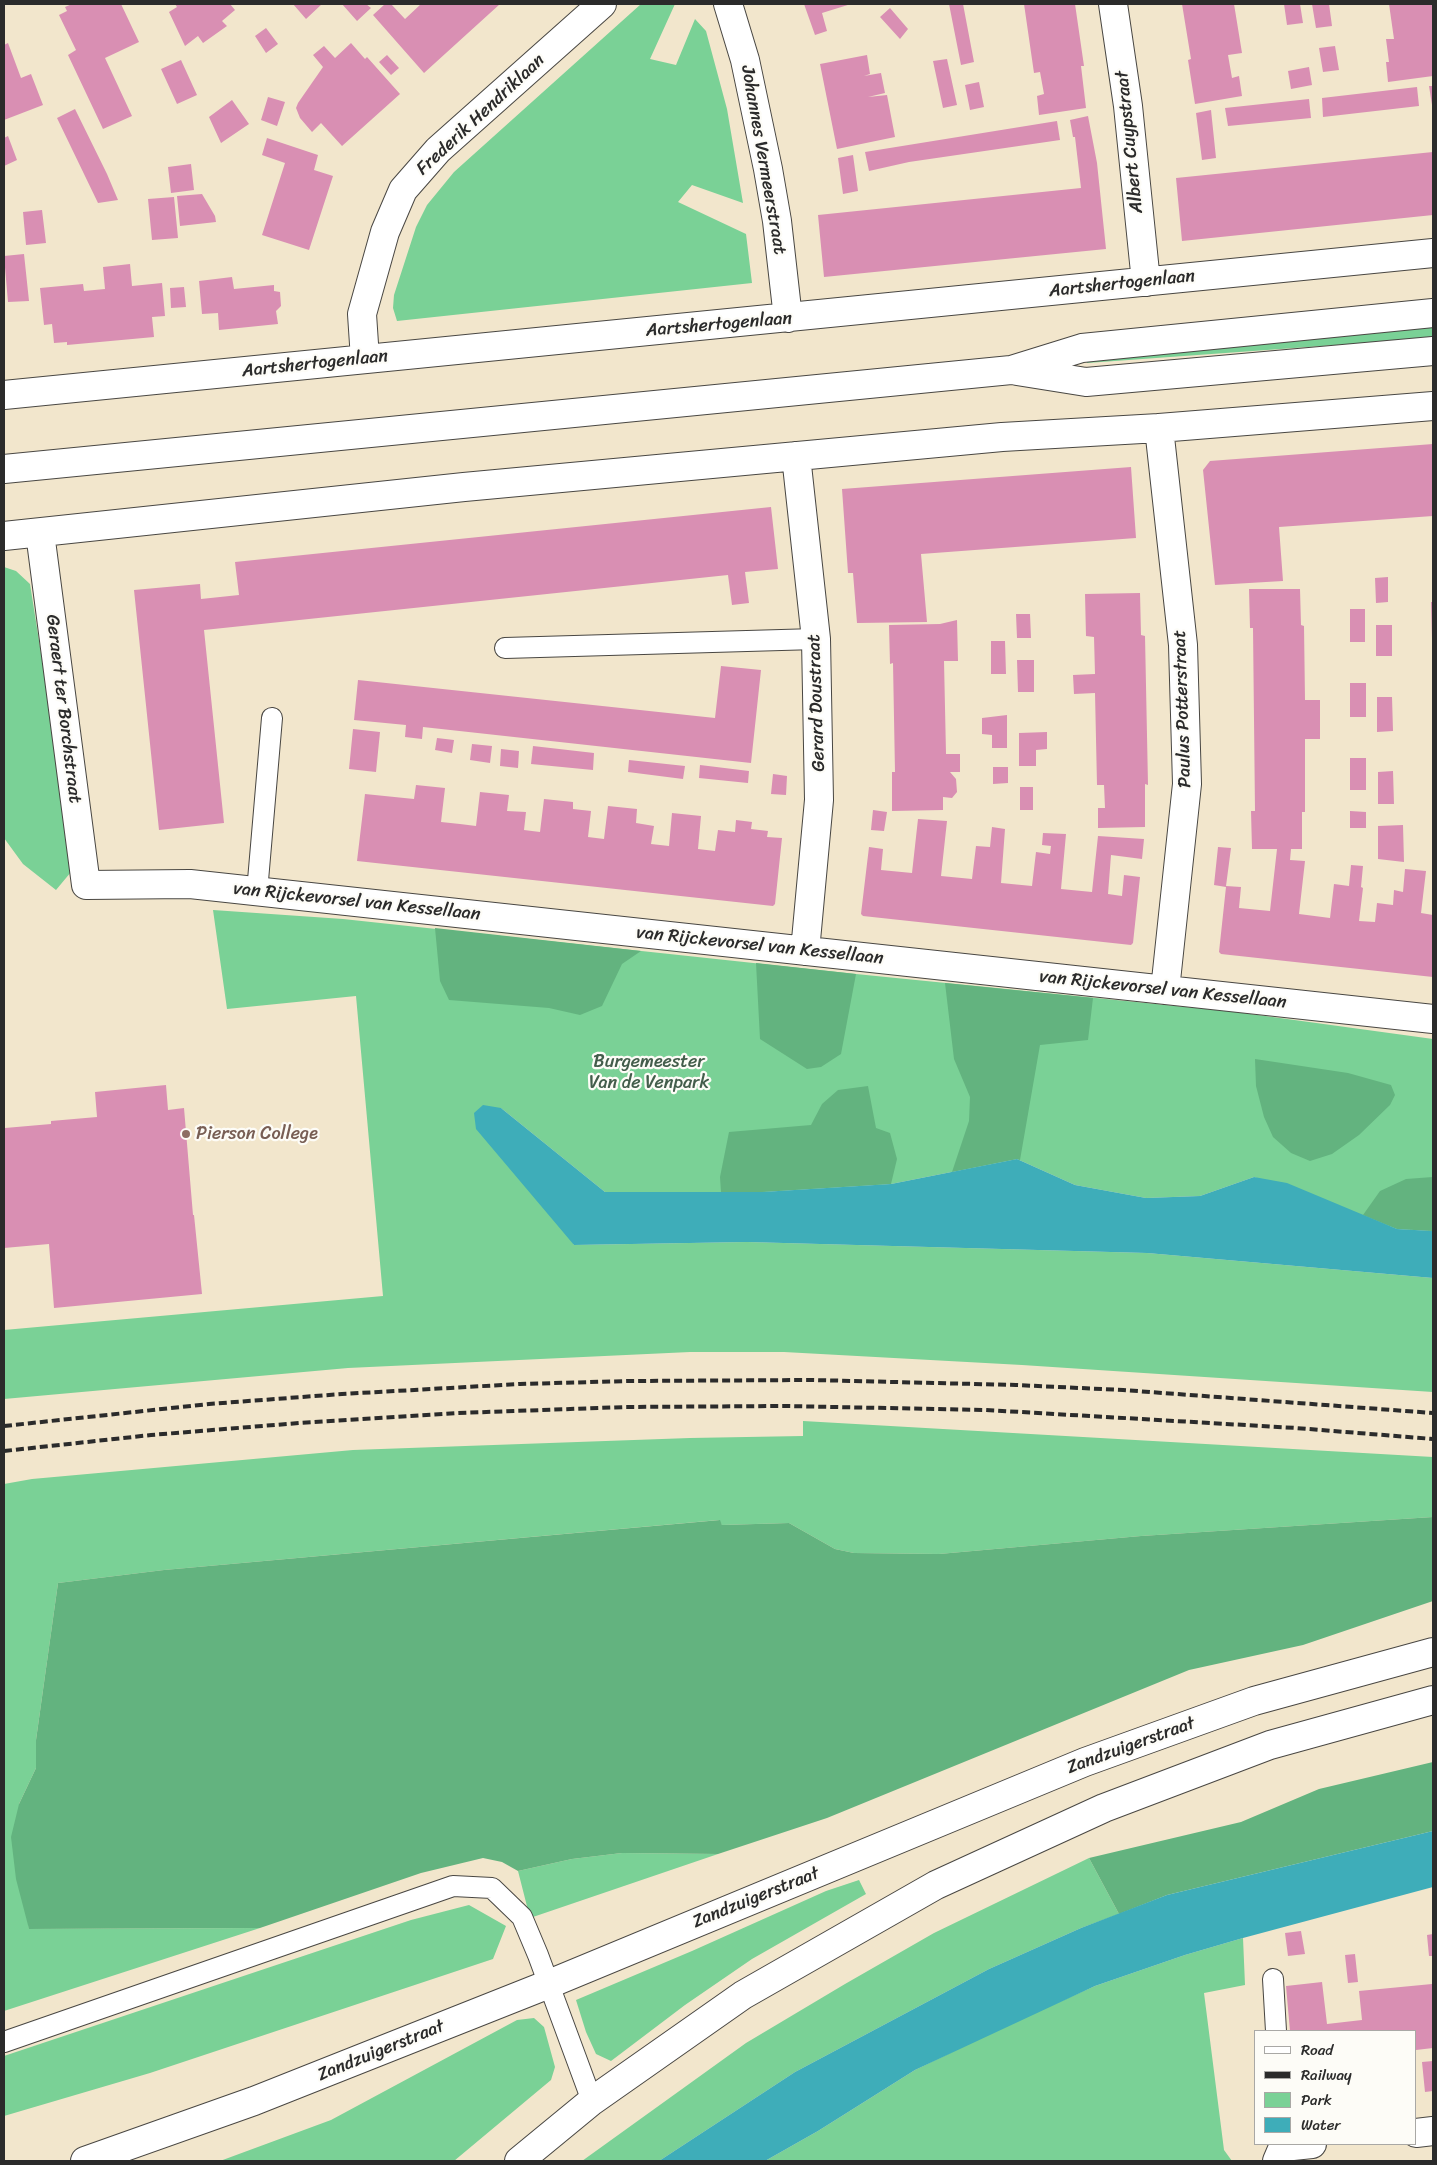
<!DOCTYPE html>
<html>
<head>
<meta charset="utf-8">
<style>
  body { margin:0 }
  #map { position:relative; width:1437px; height:2165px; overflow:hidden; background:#f2e6cc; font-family:Sriracha,sans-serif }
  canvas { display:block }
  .frame { position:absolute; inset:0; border:5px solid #2b2b2b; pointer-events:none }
  .legend { position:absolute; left:1254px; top:2030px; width:162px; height:115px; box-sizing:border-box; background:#fdfcf7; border:1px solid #a9a8a5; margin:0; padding:6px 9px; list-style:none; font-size:15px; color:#2b2b2b }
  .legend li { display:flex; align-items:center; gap:10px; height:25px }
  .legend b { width:25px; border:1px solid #a9a8a5 }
</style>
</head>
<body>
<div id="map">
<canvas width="1437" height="2165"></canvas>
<div class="frame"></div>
<ul class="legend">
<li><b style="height:6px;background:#fff"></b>Road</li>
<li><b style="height:6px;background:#2b2b2b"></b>Railway</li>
<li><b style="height:14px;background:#7ad196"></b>Park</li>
<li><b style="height:14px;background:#3eadb9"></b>Water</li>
</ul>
</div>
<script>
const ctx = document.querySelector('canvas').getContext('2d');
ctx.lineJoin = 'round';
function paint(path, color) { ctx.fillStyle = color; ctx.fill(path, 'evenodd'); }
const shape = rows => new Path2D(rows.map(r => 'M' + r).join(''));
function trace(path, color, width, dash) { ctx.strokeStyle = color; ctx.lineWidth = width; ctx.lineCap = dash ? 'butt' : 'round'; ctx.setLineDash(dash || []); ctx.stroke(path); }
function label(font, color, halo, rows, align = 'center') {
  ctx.font = font + ' Sriracha,sans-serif'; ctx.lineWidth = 4.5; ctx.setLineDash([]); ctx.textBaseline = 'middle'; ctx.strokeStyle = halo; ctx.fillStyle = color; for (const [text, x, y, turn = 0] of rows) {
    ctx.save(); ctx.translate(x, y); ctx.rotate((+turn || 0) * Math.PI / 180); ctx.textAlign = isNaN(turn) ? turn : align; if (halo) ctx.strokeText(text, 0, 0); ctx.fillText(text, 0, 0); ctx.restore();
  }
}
paint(shape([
  [641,4,675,4,650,59,676,65,695,19,706,31,727,109,743,203,692,185,678,202,746,234,752,283,397,321,393,308,394,295,416,227,427,205,454,172],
  [1433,322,1433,338,1087,363,1086,358],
  [4,567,16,571,30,584,74,861,71,872,56,890,23,864,4,838],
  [213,910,343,919,856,974,1236,1012,1433,1039,1433,1231,1397,1229,1254,1177,1200,1196,1146,1198,1075,1185,1017,1159,891,1184,762,1192,605,1192,501,1108,574,1245,747,1242,1147,1253,1433,1278,1433,1392,1022,1365,784,1352,690,1352,348,1368,4,1399,4,1330,383,1296,356,996,227,1009],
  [803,1421,1433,1457,1433,1517,1141,1536,939,1554,854,1553,835,1549,789,1523,722,1525,719,1520,164,1570,58,1583,36,1740,36,1768,19,1804,29,1929,260,1928,4,2011,4,1484,32,1479,353,1450,690,1438,803,1436],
  [622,1853,718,1854,530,1918,518,1871,572,1859],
  [1089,1858,1119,1914,1081,1928,989,1969,795,2072,659,2161,582,2161,746,2043,845,1984,934,1933],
  [859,1880,866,1894,752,1959,685,2005,611,2061,596,2054,586,2032,576,2000,692,1951,826,1891],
  [469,1905,506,1926,493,1959,150,2073,4,2116,4,2056,411,1920],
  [1243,1938,1245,1985,1204,1993,1224,2150,1232,2161,765,2161,818,2131,915,2070,1010,2024,1095,1986,1185,1955],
  [534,2018,544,2027,555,2067,551,2080,454,2161,220,2161,331,2120,517,2020]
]), '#7ad196');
paint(shape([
  [435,928,641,951,622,964,602,1006,580,1015,549,1008,449,1000,440,981],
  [756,963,856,974,841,1054,821,1067,807,1069,760,1039],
  [945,983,1093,998,1088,1040,1040,1045,1020,1160,1017,1159,952,1172,969,1121,970,1097,954,1059],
  [1255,1059,1348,1073,1391,1085,1395,1095,1390,1105,1359,1135,1332,1154,1310,1161,1291,1153,1273,1137,1264,1117,1256,1086],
  [868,1086,876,1128,890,1133,897,1159,891,1184,762,1192,721,1192,720,1177,729,1132,811,1125,822,1104,838,1090],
  [1433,1177,1433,1231,1397,1229,1363,1215,1380,1191,1406,1179],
  [1433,1517,1433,1601,1303,1645,1189,1670,827,1818,718,1854,622,1853,572,1859,518,1871,502,1862,483,1858,421,1873,260,1928,29,1929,16,1879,11,1837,19,1804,36,1768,36,1740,58,1583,164,1570,720,1520,722,1525,789,1523,835,1549,854,1553,939,1554,1141,1536],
  [1433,1762,1433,1831,1167,1895,1119,1914,1089,1858,1241,1822,1319,1789]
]), '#63b37f');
paint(shape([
  [483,1105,501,1108,605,1192,762,1192,891,1184,1017,1159,1075,1185,1146,1198,1200,1196,1254,1177,1287,1183,1397,1229,1433,1231,1433,1278,1147,1253,747,1242,574,1245,476,1129,474,1113],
  [1433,1831,1433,1887,1243,1938,1185,1955,1095,1986,915,2070,818,2131,765,2161,659,2161,795,2072,989,1969,1081,1928,1167,1895]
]), '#3eadb9');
paint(shape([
  [72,4,121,4,139,42,105,58,132,116,103,129,68,55,76,50,59,15,67,11,65,7],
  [175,4,230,4,235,10,222,21,227,26,203,43,198,36,185,46,169,12,177,7],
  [293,4,322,4,306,19],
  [342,4,366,4,371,8,357,21],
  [385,4,391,4,405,19,421,4,500,4,424,73,373,15],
  [804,4,851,4,822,13,827,31,815,35],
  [949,4,963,4,974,62,961,65],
  [1024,4,1075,4,1084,66,1081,66,1086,108,1039,115,1037,96,1044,94,1040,72,1034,73],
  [1182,4,1234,4,1242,53,1228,55,1232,78,1239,76,1242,96,1195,104,1188,60,1191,59],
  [1284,4,1300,4,1303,23,1287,25],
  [1312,4,1329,4,1332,26,1316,28],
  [1389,4,1433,4,1433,76,1388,82,1386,62,1389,62,1386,39,1394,39],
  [890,8,908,29,900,39,880,17],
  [266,28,278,44,266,53,255,36],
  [8,43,21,78,31,74,43,105,4,120,4,45],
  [351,43,365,59,367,57,400,94,342,146,321,123,312,132,300,118,296,108,298,103,323,67,313,55,324,46,335,58],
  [1335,46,1339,70,1323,72,1319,48],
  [387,55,399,68,391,75,379,62],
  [867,55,870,74,864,76,881,73,885,93,868,97,887,95,895,137,837,149,820,64],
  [947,59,957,105,943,108,933,61],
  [181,60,197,95,177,104,161,69],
  [1309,67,1312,85,1291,89,1288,71],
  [979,82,984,107,970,110,965,85],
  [1429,86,1433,86,1433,105,1432,105],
  [1417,87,1419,106,1323,117,1322,98],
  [268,97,285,102,277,126,261,120],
  [1309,99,1311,118,1228,126,1225,108],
  [232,100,249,124,221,143,209,117],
  [75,109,107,174,118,200,98,203,57,118],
  [1211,110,1216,158,1202,160,1196,113],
  [1088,116,1097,163,1106,249,824,277,818,215,1081,188,1075,137,1073,137,1070,120],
  [1057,121,1060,140,909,162,869,171,865,152],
  [8,136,17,160,4,166,4,138],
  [267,138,318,155,314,170,333,176,309,250,262,235,285,163,262,155],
  [1433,152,1433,215,1182,241,1176,178],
  [853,155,858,191,843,194,838,158],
  [191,164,194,190,171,193,168,167],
  [202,194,215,216,216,222,180,226,177,196],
  [174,197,178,238,152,240,148,199],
  [42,210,46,243,26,245,23,212],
  [24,254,29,301,8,302,4,256],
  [130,264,132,286,162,283,165,316,152,317,154,337,67,345,67,342,54,343,52,324,44,325,40,288,83,284,84,291,105,289,103,267],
  [232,277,234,289,274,285,274,291,280,292,281,306,276,311,278,324,219,330,218,313,202,314,199,281],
  [184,287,186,307,171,308,170,288],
  [1433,444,1433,516,1279,527,1283,581,1215,585,1203,470,1210,461],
  [1131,467,1136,538,921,554,927,622,857,623,853,573,848,573,842,489],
  [771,507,778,569,745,572,749,603,732,605,728,575,204,630,224,823,159,830,134,590,200,584,201,599,239,595,235,562],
  [1388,577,1388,602,1376,603,1375,578],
  [1249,589,1300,589,1301,625,1304,626,1305,700,1320,700,1320,739,1305,739,1305,812,1302,812,1302,849,1291,849,1290,860,1305,861,1299,914,1330,918,1334,884,1349,886,1351,865,1363,866,1361,887,1363,888,1359,921,1375,922,1377,903,1393,905,1394,890,1403,892,1405,869,1426,871,1421,913,1433,915,1433,977,1221,954,1219,952,1226,887,1214,885,1218,847,1231,848,1226,886,1241,887,1239,908,1270,911,1277,849,1252,849,1251,811,1255,811,1253,628,1250,628],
  [1140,593,1141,635,1145,636,1148,785,1145,784,1145,827,1098,828,1098,808,1105,808,1104,785,1097,785,1095,693,1074,694,1073,675,1095,674,1094,637,1086,636,1085,594],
  [1431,602,1433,602,1433,639,1432,639],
  [1350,609,1365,609,1365,642,1350,642],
  [1016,614,1030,614,1031,638,1017,638],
  [957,620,958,661,944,661,946,754,960,754,960,772,950,772,956,779,957,792,952,798,943,797,943,810,892,811,892,772,895,772,893,663,890,664,889,625,940,624],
  [1376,625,1392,625,1392,656,1376,656],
  [991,641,1005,641,1006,674,991,674],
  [1017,660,1034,660,1034,692,1018,692],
  [721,666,761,670,751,763,423,727,422,739,405,737,406,725,354,720,358,680,715,718],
  [1350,683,1366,683,1366,717,1350,717],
  [1377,697,1392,697,1393,731,1377,732],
  [1007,715,1007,748,992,748,992,735,982,734,982,718],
  [353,729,380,732,376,772,349,769],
  [1047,732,1047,749,1036,750,1036,766,1019,766,1019,733],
  [437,738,454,740,452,753,435,750],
  [472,744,492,746,490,763,470,760],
  [533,746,594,753,593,770,531,764],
  [501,749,519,751,518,768,500,766],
  [1350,758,1366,758,1366,790,1350,790],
  [629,760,685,766,683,779,628,772],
  [700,765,749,771,748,783,699,778],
  [993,767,1008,767,1008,783,993,784],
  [1393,771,1394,804,1378,804,1378,772],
  [773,774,787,776,786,795,771,794],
  [416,785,445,788,441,822,460,824,476,826,480,792,509,795,507,811,526,812,524,830,540,832,544,799,573,802,573,809,591,811,588,837,604,839,608,806,637,809,636,823,654,826,651,844,669,846,672,813,701,816,698,849,715,851,718,830,735,832,736,820,752,822,751,829,768,831,767,837,782,838,775,904,773,906,357,861,365,794,414,799],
  [1020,787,1033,787,1033,810,1020,810],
  [873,810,887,812,884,831,871,830],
  [1350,811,1366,812,1366,828,1350,828],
  [918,819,947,821,941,876,972,879,976,846,990,847,992,827,1005,829,1001,883,1032,886,1036,852,1050,854,1051,846,1042,845,1043,833,1066,834,1061,889,1092,892,1098,836,1144,839,1142,859,1111,855,1108,894,1122,896,1124,875,1140,877,1133,943,1131,945,863,916,861,914,869,847,883,849,881,870,912,873],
  [1403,825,1404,862,1378,859,1378,826],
  [166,1085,168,1110,184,1108,193,1215,194,1215,202,1294,54,1308,49,1244,4,1248,4,1124,5,1128,51,1124,51,1121,97,1117,95,1092],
  [1301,1931,1305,1954,1288,1956,1285,1933],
  [1433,1934,1433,1956,1429,1956,1427,1935],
  [1355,1954,1358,1982,1348,1983,1345,1955],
  [1322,1982,1327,2024,1362,2020,1359,1991,1432,1984,1433,2048,1416,2050,1416,2031,1290,2031,1286,1986],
  [1433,2061,1433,2091,1425,2092,1422,2062]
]), '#d98fb3');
const lane = shape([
  [505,648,816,639],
  [257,892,272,718],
  [1273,1979,1276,2031],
  [4,2042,453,1886,492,1888,522,1917,538,1955,592,2101]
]);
const street = shape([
  [728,4,745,60,768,169,777,221,788,318],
  [1113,4,1128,106,1146,282],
  [365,359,362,314,385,232,403,190,438,150,602,4],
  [4,395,1433,253],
  [1159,428,1183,645,1187,784,1165,990],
  [796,456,816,639,819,800,805,951],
  [40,533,86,885,190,884,1433,1019],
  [4,536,464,487,1002,437,1159,428,1433,406],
  [1416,2133,1433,2131],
  [1277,2161,1283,2147,1312,2144]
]);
const secondary = shape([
  [1017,371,1086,382,1433,351],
  [4,469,1011,370,1082,348,1433,313],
  [85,2161,254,2101,549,1984,1085,1762,1254,1701,1433,1652],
  [519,2161,592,2101,743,1995,936,1885,1104,1808,1270,1745,1433,1700]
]);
trace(lane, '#494743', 22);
trace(street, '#494743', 30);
trace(secondary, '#494743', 30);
trace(lane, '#fff', 20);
trace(street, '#fff', 28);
trace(secondary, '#fff', 28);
trace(shape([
  [4,1426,209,1404,342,1394,520,1384,628,1381,813,1380,1016,1385,1123,1390,1433,1413],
  [4,1451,151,1435,299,1423,458,1413,626,1407,784,1406,986,1410,1296,1428,1433,1439]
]), '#2b2b2b', 4, [8, 4]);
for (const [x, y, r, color] of [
  [186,1134,5,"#8d6e63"]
]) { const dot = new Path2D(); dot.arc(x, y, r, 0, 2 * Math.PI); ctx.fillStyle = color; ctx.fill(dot); trace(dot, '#fdfcf7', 2); }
label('18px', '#2b2b2b', '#fdfcf7', [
  ["Frederik Hendriklaan",481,115,-43],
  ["Albert Cuypstraat",1130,142,-96],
  ["Johannes Vermeerstraat",763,160,80],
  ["Aartshertogenlaan",1122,284,-6],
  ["Aartshertogenlaan",719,325,-5],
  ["Aartshertogenlaan",315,364,-6],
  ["Gerard Doustraat",817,703,-92],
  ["Geraert ter Borchstraat",63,709,83],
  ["Paulus Potterstraat",1183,709,-92],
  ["van Rijckevorsel van Kessellaan",357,902,6],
  ["van Rijckevorsel van Kessellaan",760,946,6],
  ["van Rijckevorsel van Kessellaan",1163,990,6],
  ["Zandzuigerstraat",1131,1746,-20],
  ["Zandzuigerstraat",756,1898,-22],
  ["Zandzuigerstraat",381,2051,-22]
]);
label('18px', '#435d4b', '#fdfcf7', [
  ["Burgemeester",649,1062],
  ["Van de Venpark",649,1083]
]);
label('18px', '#785e54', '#fdfcf7', [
  ["Pierson College",196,1134]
], 'left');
</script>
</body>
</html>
